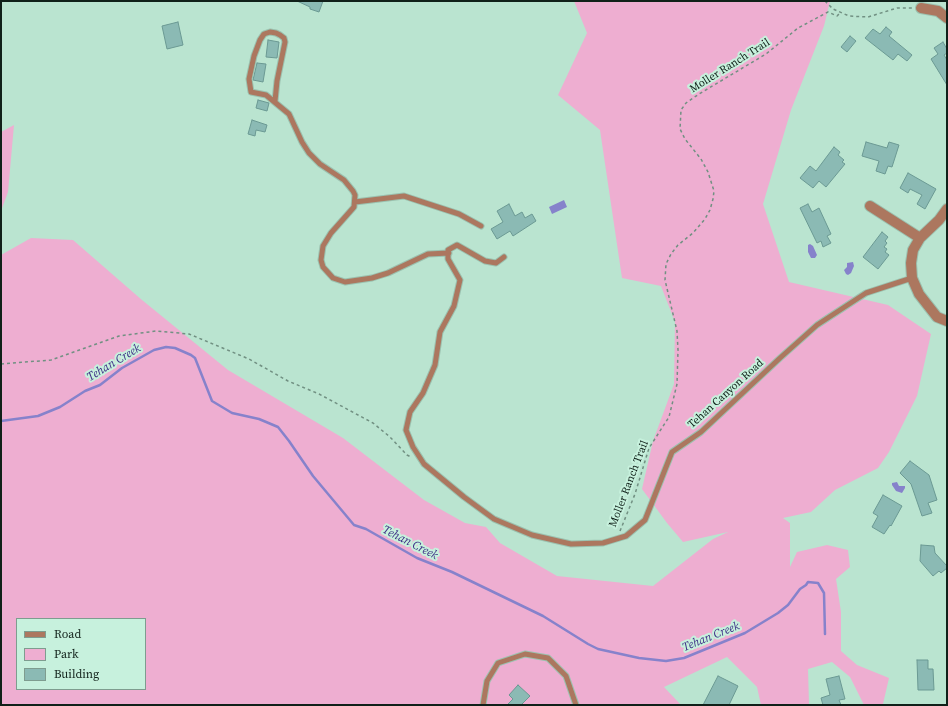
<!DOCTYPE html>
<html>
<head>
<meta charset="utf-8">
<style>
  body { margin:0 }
  #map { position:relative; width:948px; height:706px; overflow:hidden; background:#bae4d0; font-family:"Source Serif 4",serif }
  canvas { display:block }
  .frame { position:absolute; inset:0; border:2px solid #102019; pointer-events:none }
  .legend { position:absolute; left:16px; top:618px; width:130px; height:72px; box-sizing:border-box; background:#c7f1dd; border:1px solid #7e9d8f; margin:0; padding:5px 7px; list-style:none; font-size:12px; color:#102019 }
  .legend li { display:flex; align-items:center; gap:8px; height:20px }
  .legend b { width:20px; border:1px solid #7e9d8f }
</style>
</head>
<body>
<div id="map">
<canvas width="948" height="706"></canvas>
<div class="frame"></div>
<ul class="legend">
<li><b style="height:5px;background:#ac775f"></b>Road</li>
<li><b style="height:11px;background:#eeaed1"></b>Park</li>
<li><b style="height:11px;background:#8bbab4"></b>Building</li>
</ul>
</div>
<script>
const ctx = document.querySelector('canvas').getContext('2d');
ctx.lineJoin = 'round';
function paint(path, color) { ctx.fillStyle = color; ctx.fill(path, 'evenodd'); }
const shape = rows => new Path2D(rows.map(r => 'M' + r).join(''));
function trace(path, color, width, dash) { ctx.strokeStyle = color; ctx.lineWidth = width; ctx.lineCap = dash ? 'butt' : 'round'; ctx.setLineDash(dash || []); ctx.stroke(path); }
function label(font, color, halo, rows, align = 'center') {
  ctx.font = font + ' "Source Serif 4",serif'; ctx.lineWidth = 4; ctx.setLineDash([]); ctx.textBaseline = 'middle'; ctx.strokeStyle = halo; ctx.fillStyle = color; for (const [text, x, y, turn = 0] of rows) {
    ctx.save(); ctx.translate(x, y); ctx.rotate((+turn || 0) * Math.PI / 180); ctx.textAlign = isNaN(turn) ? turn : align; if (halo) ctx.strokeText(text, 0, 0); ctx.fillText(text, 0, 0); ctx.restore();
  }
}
paint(shape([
  [574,1,830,1,824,26,791,110,763,204,789,282,888,305,931,334,917,396,889,452,878,468,835,490,811,512,783,518,790,523,790,567,797,552,827,545,848,550,850,567,836,579,841,612,841,651,857,665,889,678,883,704,864,705,850,677,832,662,808,669,809,704,811,705,761,705,757,687,727,657,664,687,681,705,1,705,1,255,31,238,73,240,142,300,228,370,343,438,424,500,465,523,486,527,500,543,557,576,653,586,713,539,728,532,683,542,667,523,642,489,653,441,674,384,675,322,661,286,622,278,600,130,558,95,587,33],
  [17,619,145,619,145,689,17,689],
  [14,125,8,192,1,211,1,132]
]), '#eeaed1');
paint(shape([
  [564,200,567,207,552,214,549,207],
  [810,244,813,246,817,255,815,258,811,258,808,252,808,245],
  [853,262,854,266,851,273,848,275,846,274,844,270,847,267,847,263],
  [897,482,899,486,905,486,905,488,902,493,896,491,892,485,892,483]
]), '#8682cb');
trace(shape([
  [1,421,38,416,60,407,85,391,100,385,122,368,154,350,166,347,175,348,191,355,195,358,212,401,232,413,259,419,278,427,289,441,313,476,354,525,366,529,417,558,452,572,543,616,588,644,598,649,639,658,666,661,684,658,745,633,778,613,788,605,800,589,806,585,808,582,818,583,824,593,825,634]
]), '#8682cb', 2.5);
const building = shape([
  [297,1,323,1,319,12,310,9,310,7,297,1],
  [178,22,183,45,167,49,162,26,178,22],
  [886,27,892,32,889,36,912,55,907,61,898,54,893,60,865,38,873,29,880,34,886,27],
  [850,36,856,41,847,52,841,47,850,36],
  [268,40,279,42,277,58,266,57,268,40],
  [943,42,947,49,947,53,944,55,947,60,947,85,931,59,938,54,934,48,943,42],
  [257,63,266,64,263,82,253,80,257,63],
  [258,100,269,103,267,111,256,108,258,100],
  [252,120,267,125,265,132,256,130,255,136,248,134,252,120],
  [866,142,887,148,889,142,899,145,892,167,888,166,885,174,876,171,879,161,862,156,866,142],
  [834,147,840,152,838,155,844,160,842,162,845,164,826,187,819,181,813,188,800,178,810,166,816,171,834,147],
  [908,173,936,189,925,209,917,204,922,195,910,189,908,193,900,188,908,173],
  [509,204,515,216,522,212,525,218,532,214,536,221,513,236,510,231,497,239,491,229,503,222,497,211,509,204],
  [808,204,812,212,819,208,831,234,827,236,831,243,823,247,821,241,817,243,800,208,808,204],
  [882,232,888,237,885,241,887,243,884,247,887,249,885,252,889,255,878,269,863,257,882,232],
  [910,461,929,475,937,500,928,503,932,513,922,516,911,484,900,473,910,461],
  [883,495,902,506,891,526,890,525,884,534,872,527,878,516,873,513,883,495],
  [921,545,934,546,935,553,947,566,947,568,941,573,939,571,933,576,920,561,921,545],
  [917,660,928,660,928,669,933,669,934,690,918,690,917,660],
  [718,676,738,686,729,705,703,705,718,676],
  [839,676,845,699,839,700,841,705,823,705,821,698,830,695,826,679,839,676],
  [518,685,530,696,521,705,507,705,513,699,509,695,518,685]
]);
paint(building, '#8bbab4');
trace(building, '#6b9993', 1);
const lane = shape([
  [275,101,277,81,285,42,284,38,280,35,276,33,270,32,264,34,260,40,254,56,249,79,251,92,266,95,289,114,302,142,309,153,320,164,344,180,353,191,355,195,354,207,331,233,323,246,321,260,323,267,333,278,345,282,372,278,388,273,428,254,449,253],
  [355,202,404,196,459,214,481,226],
  [504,257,496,263,485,261,457,245,448,250,448,259,460,280,454,306,440,332,435,365,423,393,410,412,406,430,413,447,424,464,464,497,494,519,532,535,571,544,603,543,626,536,645,520,672,452,701,432,780,358,817,325,866,293,912,278],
  [483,705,487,681,498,663,525,654,548,658,566,676,576,705]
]);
const street = shape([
  [921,8,938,11,947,18],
  [870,206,920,238],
  [947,209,939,220,920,238,913,250,911,263,912,278,919,294,937,317,947,321]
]);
trace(lane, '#9bc1af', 7);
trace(street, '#9bc1af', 12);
trace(shape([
  [825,1,833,9,849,16,868,17,897,8,913,8],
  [1,364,51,360,119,336,156,331,189,334,249,359,288,381,319,394,373,423,390,437,407,455,411,457],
  [620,531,635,494,649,448,669,417,677,384,678,350,677,331,665,280,666,264,671,254,678,245,693,233,705,219,710,210,713,199,714,191,708,172,701,159,685,139,680,129,681,110,686,103,699,94,766,54,798,28,828,12,837,16,841,12]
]), '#719082', 1.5, [3, 3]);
trace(lane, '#ac775f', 5);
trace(street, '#ac775f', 10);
label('11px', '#102019', '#c7f1dd', [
  ["Moller Ranch Trail",730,66,-32],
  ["Tehan Canyon Road",726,394,-42],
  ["Moller Ranch Trail",629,484,-69]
]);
label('italic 12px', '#3e2f86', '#c7f1dd', [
  ["Tehan Creek",114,363,-31],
  ["Tehan Creek",410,543,27],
  ["Tehan Creek",711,637,-22]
]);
</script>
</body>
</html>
